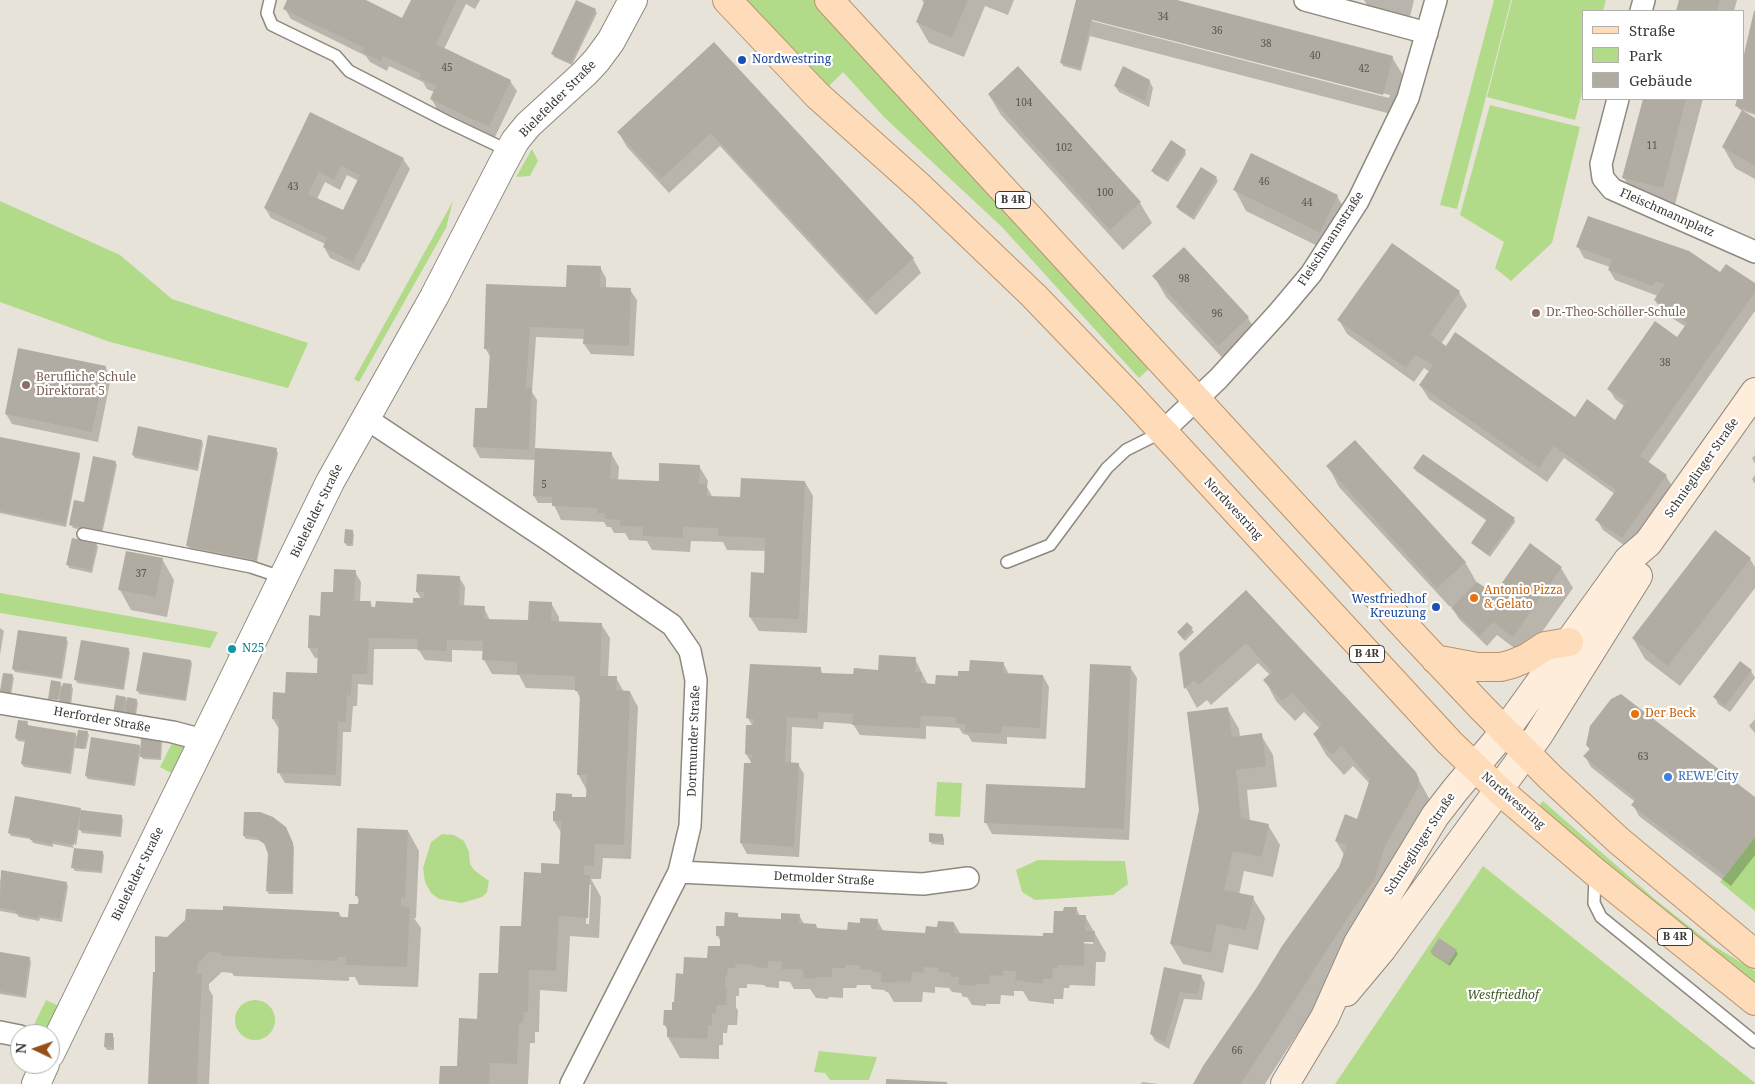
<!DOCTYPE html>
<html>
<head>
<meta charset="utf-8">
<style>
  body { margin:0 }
  #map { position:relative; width:1755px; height:1084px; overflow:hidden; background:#e8e3d8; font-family:"Noto Serif",serif }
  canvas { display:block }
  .legend { position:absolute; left:1582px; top:10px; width:162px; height:90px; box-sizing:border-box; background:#fff; border:1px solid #b1b0ae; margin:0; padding:6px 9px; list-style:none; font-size:15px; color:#3b3935 }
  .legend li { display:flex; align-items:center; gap:10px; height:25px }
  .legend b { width:25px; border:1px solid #b1b0ae }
  .north { position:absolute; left:10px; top:1024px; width:50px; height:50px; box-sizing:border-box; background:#fff; border:1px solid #b1b0ae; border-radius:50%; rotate:273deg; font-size:14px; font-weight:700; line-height:20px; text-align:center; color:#3b3935 }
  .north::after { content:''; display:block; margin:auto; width:18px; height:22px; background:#91501c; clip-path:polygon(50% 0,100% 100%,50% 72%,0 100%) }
</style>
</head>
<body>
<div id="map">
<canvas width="1755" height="1084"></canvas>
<ul class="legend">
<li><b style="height:6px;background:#fedbb9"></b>Straße</li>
<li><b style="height:14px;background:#b1db89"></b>Park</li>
<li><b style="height:14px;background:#b1aca1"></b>Gebäude</li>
</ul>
<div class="north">N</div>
</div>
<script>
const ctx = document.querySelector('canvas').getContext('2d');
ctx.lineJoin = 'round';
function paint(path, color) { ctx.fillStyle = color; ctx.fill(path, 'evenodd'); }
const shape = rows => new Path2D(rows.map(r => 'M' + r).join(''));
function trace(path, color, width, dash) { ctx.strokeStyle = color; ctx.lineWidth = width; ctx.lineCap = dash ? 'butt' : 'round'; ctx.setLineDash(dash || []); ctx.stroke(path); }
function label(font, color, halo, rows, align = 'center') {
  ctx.font = font + ' "Noto Serif",serif'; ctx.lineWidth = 4.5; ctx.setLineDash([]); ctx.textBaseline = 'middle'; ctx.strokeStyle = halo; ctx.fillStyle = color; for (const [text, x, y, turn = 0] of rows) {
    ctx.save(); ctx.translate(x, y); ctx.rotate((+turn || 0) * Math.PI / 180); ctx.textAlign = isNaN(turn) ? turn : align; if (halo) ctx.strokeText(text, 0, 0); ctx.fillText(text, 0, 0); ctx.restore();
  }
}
paint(shape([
  [741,0,815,0,1066,272,1151,367,1139,378,1002,227,884,117,843,72,827,88],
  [1494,0,1511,0,1457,209,1440,205],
  [1512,0,1606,0,1603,11,1584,11,1584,85,1575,120,1487,97],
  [1490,105,1580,127,1552,243,1511,281,1495,268,1504,242,1460,215],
  [532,149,538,161,530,176,516,177],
  [0,201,120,255,172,299,308,343,288,388,110,342,0,302],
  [453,201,446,228,359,382,354,379],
  [0,593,218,632,210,648,0,613],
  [173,741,186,748,173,774,160,767],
  [937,782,962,783,960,817,935,816],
  [1543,801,1657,901,1714,946,1755,971,1755,982,1724,962,1536,809],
  [442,834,454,835,464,841,469,852,470,864,474,870,489,881,487,892,482,897,462,903,439,899,431,893,425,882,423,868,431,842],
  [1755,837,1755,911,1720,882],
  [1038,860,1125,861,1128,884,1113,895,1035,900,1022,892,1016,870],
  [1483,866,1755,1083,1755,1084,1335,1084],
  [46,1000,59,1006,46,1034,41,1034,32,1029],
  '235 1020a20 20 0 1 1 40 0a20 20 0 1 1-40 0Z',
  [819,1051,877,1057,869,1080,830,1080,825,1073,814,1072]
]), '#b1db89');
paint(shape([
  [289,0,363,0,403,19,412,0,480,0,475,9,466,4,444,49,510,81,517,91,495,137,437,109,431,98,434,92,427,89,423,82,389,66,387,71,370,62,366,56,291,19,285,9],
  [922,0,1014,0,1008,15,985,6,964,57,929,43,917,22,925,5],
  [1078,0,1172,0,1392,57,1404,77,1395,115,1090,36,1081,71,1063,66,1062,63],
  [1088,17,1390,95,1389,98,1088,20],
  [1364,0,1414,0,1409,21,1371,11],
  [1680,0,1737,0,1734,11,1677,11],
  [595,10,597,13,572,65,554,57,553,54],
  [1755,13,1755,115,1744,111,1743,112,1755,119,1755,179,1735,168,1723,147,1743,111,1739,109,1737,106,1738,99,1744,99,1744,59],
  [714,44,913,259,921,273,876,315,720,146,669,193,627,147,619,133],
  [1149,80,1153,88,1149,107,1119,92,1115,86],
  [989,95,1140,203,1152,223,1123,250,1001,115],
  [1644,99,1703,99,1674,208,1636,198,1624,178],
  [310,113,403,159,410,169,364,263,363,263,359,271,330,258,324,247,325,244,271,218,265,208],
  [347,175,359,181,344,212,317,199,325,182,340,190],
  [1185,151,1186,154,1168,182,1154,174,1153,171],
  [1216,178,1218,181,1194,220,1179,210,1177,207],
  [1235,190,1337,196,1349,217,1332,253,1246,211],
  [1392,245,1459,292,1467,306,1441,344,1575,418,1616,422,1625,407,1615,399,1609,389,1677,339,1686,327,1661,311,1655,300,1658,296,1615,280,1609,270,1610,267,1584,258,1578,247,1720,274,1755,285,1755,311,1648,463,1666,476,1672,486,1628,548,1603,530,1597,520,1615,494,1564,458,1547,482,1429,399,1420,385,1430,372,1424,368,1414,382,1347,334,1339,320],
  [1184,248,1248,318,1260,338,1230,366,1166,297,1154,276],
  [600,267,606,278,606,289,630,290,637,300,634,356,591,354,584,344,585,339,536,337,532,392,537,400,535,450,611,453,619,467,618,481,660,483,699,466,708,481,707,487,713,498,741,499,805,482,813,496,807,633,759,631,750,617,765,574,766,551,727,550,723,542,691,541,690,552,652,550,647,541,629,540,625,533,614,533,611,527,607,527,604,522,561,520,553,503,538,503,534,496,536,460,480,458,474,447,489,410,491,358,485,348,567,289],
  [105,367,111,377,98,442,12,424,6,414],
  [0,438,79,454,80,457,66,527,0,513],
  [202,441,203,444,198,471,135,458,133,455],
  [276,449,278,453,257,562,190,549,188,546],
  [1755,455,1755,464,1752,458],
  [115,462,117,465,102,534,73,528,71,525,85,503],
  [1328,466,1465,562,1477,583,1493,594,1561,568,1573,588,1525,656,1497,635,1487,646,1459,619,1451,606,1450,607,1339,487],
  [1415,468,1514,519,1515,522,1490,557,1472,543,1487,521,1416,471],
  [1755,475,1755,484,1752,479],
  [352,531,354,534,353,546,347,546,345,543],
  [96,544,98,547,92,573,69,568,68,565],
  [162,559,174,580,167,617,131,610,120,590],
  [1750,559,1755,567,1755,588,1680,686,1645,659,1633,638],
  [355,572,361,582,360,602,370,602,373,608,414,604,421,599,417,592,459,577,465,587,464,607,484,608,490,620,529,621,551,603,559,617,559,622,601,624,610,638,608,677,616,678,624,692,630,692,638,707,631,859,603,858,601,879,591,879,601,897,599,938,570,936,567,992,540,990,539,1032,535,1032,535,1043,530,1043,528,1084,440,1084,459,1068,499,975,523,928,543,874,562,866,562,834,554,821,572,798,588,799,588,789,586,789,578,774,581,700,576,690,526,688,519,675,492,674,484,660,484,651,452,650,452,662,425,660,418,649,374,649,373,685,358,684,357,706,353,706,351,732,343,732,341,786,285,783,279,773,279,729,273,719,286,694,318,675,319,658,315,658,309,648,322,617,334,594],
  [588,885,591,885,589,924,586,924],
  [1246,592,1415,773,1430,800,1365,928,1265,1084,1194,1084,1340,867,1344,855,1336,841,1357,820,1370,784,1353,766,1344,775,1326,755,1314,734,1320,729,1304,712,1295,721,1276,701,1265,680,1270,675,1258,663,1211,705,1207,700,1197,708,1186,688,1181,653],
  [1187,624,1194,632,1185,641,1178,633],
  [0,628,4,631,0,655],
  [66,639,68,642,62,679,15,672,13,669],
  [233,643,236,644,229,657,227,654],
  [128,649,130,652,124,690,77,683,76,680],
  [915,659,928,685,937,685,1003,663,1009,674,1043,676,1049,687,1046,739,1007,737,1007,744,972,742,968,735,963,734,959,728,926,726,926,739,860,735,853,724,824,722,823,729,792,727,791,763,798,764,804,774,799,857,747,854,741,843,745,764,752,764,746,754,753,727,748,718,820,669,823,674,854,676,880,671],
  [191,661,192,664,186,701,139,694,138,691],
  [1130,667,1137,678,1129,840,992,834,986,823,1086,789],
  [1751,671,1755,678,1730,712,1718,704,1715,697],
  [12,675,14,678,11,695,3,694,1,691],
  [60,683,63,688,71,685,73,689,71,705,63,704,62,702,64,703,64,700,50,698],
  [125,698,128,702,136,700,138,703,135,720,116,716],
  [1227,708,1239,729,1240,737,1261,735,1273,755,1277,787,1247,790,1250,821,1268,825,1280,845,1273,877,1244,871,1239,895,1253,898,1265,918,1258,950,1229,944,1223,973,1183,964,1171,944],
  [1755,719,1755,733,1749,726],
  [27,723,29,726,75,734,78,738,87,732,89,735,86,749,75,746,71,774,24,767,22,764,26,742,18,741,16,738],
  [160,740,162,743,161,760,143,759,140,754,135,786,88,779,86,776,139,746,142,750],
  [1587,745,1755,799,1755,855,1731,886,1639,816,1633,805,1635,802,1591,767,1585,756,1590,750],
  [80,809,82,812,121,816,123,819,121,837,82,833,79,828,76,846,72,839,70,840,74,848,53,844,53,847,33,843,31,839,11,836,9,833],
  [408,831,419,851,416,918,414,918,421,928,418,987,359,985,355,977,349,977,349,981,234,976,232,973,222,972,209,984,209,989,213,996,209,1084,150,1084,168,938,339,913,342,918,349,918,359,906,360,902,356,895],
  [287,832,294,847,293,894,269,894,267,891,269,854,266,845,258,840,246,839,244,836],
  [942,835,944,838,944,845,932,844,930,841],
  [102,852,104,855,102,873,75,871,73,868],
  [2,871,66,883,68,886,62,922,40,918,39,921,19,917,17,914,0,911,0,882],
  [1076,908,1080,916,1085,916,1106,953,1105,962,1096,962,1095,986,1070,985,1069,988,1064,988,1063,999,1054,999,1054,1004,1029,1001,1023,991,1014,991,1014,996,1001,995,1000,1004,986,1004,986,1006,972,1005,967,997,963,997,961,993,952,992,949,988,935,987,935,993,923,992,922,1002,894,1002,888,992,886,992,884,990,872,989,870,985,857,985,856,988,843,988,843,998,829,997,828,999,816,998,810,989,794,989,790,982,779,981,779,988,766,987,764,985,747,984,747,988,739,988,739,996,736,996,736,1007,738,1011,737,1025,728,1025,727,1033,723,1033,723,1045,719,1045,719,1059,680,1058,668,1037,668,1032,665,1025,673,1011,684,975,708,960,721,948,721,942,717,935,737,914,740,919,782,921,799,915,804,924,816,925,819,930,848,931,861,924,877,920,884,932,926,935,954,923,961,935,1044,938,1054,934,1065,912],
  [1078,940,1093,941,1093,944,1078,943],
  [1456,951,1458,954,1450,966,1433,955,1431,952],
  [0,954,30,959,31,962,26,998,0,994],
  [1164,969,1201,976,1205,983,1202,1000,1184,999,1169,1049,1155,1041,1151,1033],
  [112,1034,114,1038,114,1050,107,1050,105,1047],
  [1142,1082,1159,1084,1141,1084]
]), '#0003');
paint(shape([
  [287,0,366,0,402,18,411,0,457,0,436,44,511,80,489,127,430,99,436,86,419,78,421,74,383,56,381,61,362,52,364,48,283,9],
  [576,0,596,9,571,63,551,54],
  [925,0,968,0,952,38,916,22],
  [1076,0,1177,0,1393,56,1383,95,1092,20,1080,68,1060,63],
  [1679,0,1720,0,1717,11,1676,11],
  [1754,11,1755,11,1755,113,1735,106,1737,99,1744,99,1744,54],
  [714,42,914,258,867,301,711,133,661,179,617,132],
  [1018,66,1141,202,1110,230,988,94],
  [1123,66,1150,80,1145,101,1114,86],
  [1643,99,1686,99,1663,188,1622,178],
  [1742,110,1755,118,1755,166,1722,147],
  [310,112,404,158,358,253,357,253,353,262,323,247,327,238,264,208],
  [341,166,360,175,343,210,308,194,319,172,334,180],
  [1171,140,1186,150,1166,180,1151,171],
  [1251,153,1338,195,1320,233,1233,190],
  [1201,167,1217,177,1192,217,1176,207],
  [1588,216,1689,251,1720,272,1726,264,1755,283,1755,292,1640,456,1667,475,1622,538,1595,520,1616,490,1554,446,1539,468,1419,385,1433,365,1415,355,1406,368,1337,320,1392,243,1460,291,1430,334,1446,346,1455,332,1575,417,1587,399,1615,420,1626,402,1607,389,1655,321,1677,337,1687,323,1654,300,1665,284,1656,281,1653,286,1608,270,1612,260,1576,247],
  [1184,247,1249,317,1218,346,1152,276],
  [567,265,601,266,600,287,631,288,629,346,583,344,584,329,530,327,526,388,532,388,529,450,473,447,475,408,487,408,490,349,484,349,486,284,566,287],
  [18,348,106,366,92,432,5,414],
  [138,426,202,440,197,468,132,455],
  [208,435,277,448,256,560,186,546],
  [0,437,80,453,65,524,0,511],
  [1355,440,1466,562,1437,588,1326,466],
  [535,448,612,452,610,479,659,481,659,463,700,465,699,484,707,484,707,496,740,497,741,478,805,481,799,619,749,617,751,572,764,573,765,538,718,536,718,528,683,527,683,538,643,536,643,527,620,526,620,520,605,519,605,513,597,513,597,508,552,506,552,497,533,496],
  [1423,454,1515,518,1488,555,1471,543,1487,519,1413,468],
  [93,456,116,461,101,532,69,525,74,500,84,502],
  [345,529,353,530,352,544,344,543],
  [1715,530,1751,558,1668,666,1632,638],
  [72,538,97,543,91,570,66,565],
  [1530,543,1562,567,1513,637,1493,622,1480,636,1451,608,1477,582,1494,594],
  [126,551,163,558,156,597,118,590],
  [334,569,356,570,354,601,371,601,370,607,375,607,376,601,413,603,413,598,424,598,424,592,416,592,417,574,460,576,459,605,485,606,484,619,528,620,529,601,552,602,551,621,602,623,600,676,617,676,616,690,630,691,624,845,595,844,594,866,584,865,584,875,590,875,588,918,559,916,556,971,529,970,528,1012,524,1012,523,1023,519,1023,517,1064,490,1063,489,1084,439,1084,440,1066,457,1066,459,1018,477,1019,479,973,498,973,500,926,521,926,524,872,541,873,541,863,559,864,561,821,553,821,553,811,555,811,556,793,572,794,572,797,586,797,587,775,577,775,580,691,575,691,575,676,517,674,517,662,482,660,483,641,447,640,447,651,417,650,418,639,369,638,367,674,352,674,351,696,347,695,346,722,338,722,336,775,277,773,279,719,272,719,273,692,285,693,286,672,317,673,318,648,308,648,309,615,320,616,321,592,333,592],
  [1246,590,1416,772,1419,779,1418,788,1385,846,1375,879,1354,908,1241,1084,1193,1084,1203,1066,1257,987,1282,946,1339,867,1347,845,1335,841,1345,814,1357,819,1370,779,1341,746,1332,755,1313,734,1322,725,1292,693,1282,701,1263,680,1272,672,1246,643,1199,685,1194,680,1184,689,1179,653],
  [1187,622,1193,628,1183,639,1177,632],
  [18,630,67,637,60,677,12,669],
  [81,640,129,648,123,688,74,680],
  [143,652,191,660,185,699,136,691],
  [879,655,916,657,915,672,922,672,921,683,935,684,936,675,958,676,958,671,969,671,970,660,1004,662,1003,673,1043,675,1040,728,1002,726,1001,734,965,732,965,724,956,724,956,717,921,716,920,728,852,725,853,714,818,712,818,719,787,717,785,762,799,763,794,847,740,843,744,763,751,763,751,760,752,755,745,754,746,725,753,725,754,722,754,719,746,718,750,664,821,667,821,673,853,674,854,668,878,670],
  [1740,661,1752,670,1725,706,1713,697],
  [1090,664,1131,666,1124,829,984,823,986,784,1085,788],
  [3,673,13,674,10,693,0,691],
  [51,680,61,682,58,700,48,699],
  [63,683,72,684,69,703,59,701],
  [1621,694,1755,797,1755,837,1725,876,1631,805,1636,799,1583,756,1590,749,1586,745,1590,726,1611,699],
  [116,695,126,697,123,715,113,713],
  [127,697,137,699,134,717,124,715],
  [1228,707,1232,737,1262,733,1266,766,1236,770,1241,818,1269,824,1262,857,1233,851,1224,890,1254,896,1246,930,1217,924,1211,953,1170,944,1199,810,1187,712],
  [18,720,28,721,27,725,76,733,69,772,21,764,25,740,15,738],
  [78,730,88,731,84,749,75,748],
  [91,737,140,745,133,784,85,776],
  [141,738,161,739,160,758,140,757],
  [15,796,81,808,74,845,52,841,52,844,30,840,30,837,8,833],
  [81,810,122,815,120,835,79,830],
  [244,812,260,812,273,817,286,827,293,843,292,892,266,891,268,854,264,843,255,837,243,836],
  [357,828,408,830,405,898,401,898,401,906,410,907,407,967,346,965,346,957,338,957,337,961,221,956,221,953,210,952,198,963,197,974,202,974,197,1084,148,1084,153,972,155,972,155,936,167,937,185,920,186,909,223,910,223,906,339,912,339,917,348,917,349,904,358,904,359,896,355,896],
  [929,833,943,834,943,842,929,842],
  [74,848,103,851,101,871,71,868],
  [1,870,67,882,60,919,38,915,38,918,16,914,16,911,0,908],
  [1064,907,1077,907,1076,915,1086,915,1085,931,1095,931,1094,942,1084,942,1084,966,1058,965,1058,968,1053,968,1052,979,1043,979,1043,984,1015,980,1016,971,1003,971,1003,976,990,975,989,984,975,984,975,986,958,985,959,977,950,977,951,973,939,972,939,968,923,967,924,973,912,972,911,982,897,981,897,983,881,982,881,973,872,972,873,970,859,969,860,965,845,965,845,968,832,968,832,977,817,977,817,979,803,978,803,969,781,969,782,962,768,961,768,968,753,967,753,965,735,964,736,968,728,968,727,976,725,976,725,989,727,989,726,1005,717,1005,716,1013,712,1013,712,1025,708,1025,707,1039,667,1037,667,1026,663,1025,664,1010,672,1010,672,1002,674,1002,676,973,683,974,684,957,707,958,708,946,720,946,720,936,716,936,716,926,724,926,725,912,738,913,738,917,781,919,781,913,800,914,799,923,816,924,816,928,847,930,848,922,860,923,860,918,878,919,877,930,925,933,926,926,937,927,938,921,954,922,954,933,1043,936,1043,933,1053,933,1054,911,1063,911],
  [1439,938,1457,950,1448,964,1430,952],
  [0,952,30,957,24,996,0,991],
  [1164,967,1202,975,1198,994,1180,992,1165,1043,1150,1034],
  [105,1033,113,1033,113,1047,104,1047],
  [886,1079,947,1082,947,1084,886,1084]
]), '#b1aca1');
const service = shape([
  [270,0,267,13,272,25,336,56,349,71,446,121,509,151],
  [83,534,251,567,284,578],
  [1007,562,1050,545,1107,468,1126,450,1162,432],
  [1595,876,1594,903,1601,917,1755,1042]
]);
const minor = shape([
  [1305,0,1427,33],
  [1641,11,1644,0],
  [1618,99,1601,164,1603,178,1612,189,1755,252],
  [367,419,553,543,672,625,690,651,696,680,690,826,679,872,571,1084],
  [1162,432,1218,379,1279,312,1311,274,1358,201,1408,98,1436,0],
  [0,703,173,732,203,740],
  [679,872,923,884,968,878],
  [0,1032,20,1036]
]);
const tertiary = shape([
  [50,1054,330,482,434,297,501,167,515,141,528,125,585,73,597,60,611,41,633,0],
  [36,1084,45,1064]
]);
const secondary = shape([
  [1346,992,1382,949,1538,736,1638,576],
  [1285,1084,1325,1017,1358,943,1435,816,1456,789,1505,731,1628,560,1648,543,1755,392]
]);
const primary = shape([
  [727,0,817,95,921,188,1034,296,1131,397,1450,743,1499,790,1595,872,1755,1001],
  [829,0,1414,636,1480,706,1550,777,1618,840,1755,954],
  [1435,659,1477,667,1501,667,1512,664,1527,658,1545,646,1569,642]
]);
trace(service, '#8e897f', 14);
trace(minor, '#8e897f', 24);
trace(tertiary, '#8e897f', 30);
trace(secondary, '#8e897f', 30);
trace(primary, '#ba936c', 30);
trace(service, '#fff', 11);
trace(minor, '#fff', 21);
trace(tertiary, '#fff', 28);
trace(secondary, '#ffeddc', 28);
trace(primary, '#fedbb9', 28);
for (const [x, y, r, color] of [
  [742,60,5,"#1a4fb4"],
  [1536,313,5,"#8d6e63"],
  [26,385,5,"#8d6e63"],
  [1474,598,5,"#e8710a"],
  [1436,607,5,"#1a4fb4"],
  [232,649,5,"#0f9aa8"],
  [1635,714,5,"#e8710a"],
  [1668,777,5,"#3f7fe0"]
]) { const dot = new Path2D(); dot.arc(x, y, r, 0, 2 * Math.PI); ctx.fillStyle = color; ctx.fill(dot); trace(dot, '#fff', 2); }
label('10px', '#585650', null, [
  ["34",1163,17],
  ["36",1217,31],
  ["38",1266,44],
  ["40",1315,56],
  ["45",447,68],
  ["42",1364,69],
  ["104",1024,103],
  ["11",1652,146],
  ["102",1064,148],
  ["46",1264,182],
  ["43",293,187],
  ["100",1105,193],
  ["44",1307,203],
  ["98",1184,279],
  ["96",1217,314],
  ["38",1665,363],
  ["5",544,485],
  ["37",141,574],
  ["63",1643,757],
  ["66",1237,1051]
]);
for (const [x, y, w] of [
  [1013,200,35],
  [1367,654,35],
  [1675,937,35]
]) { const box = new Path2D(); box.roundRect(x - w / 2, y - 8.5, w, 17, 4); ctx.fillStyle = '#fff'; ctx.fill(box); trace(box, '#3b3935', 1); }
label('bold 11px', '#3b3935', null, [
  ["B 4R",1013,200],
  ["B 4R",1367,654],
  ["B 4R",1675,937]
]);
label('12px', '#164399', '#fff', [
  ["Nordwestring",752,60],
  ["Westfriedhof",1426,600,"right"],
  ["Kreuzung",1426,614,"right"]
], 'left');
label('12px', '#3b3935', '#fff', [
  ["Bielefelder Straße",558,99,-45],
  ["Fleischmannplatz",1667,213,24],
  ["Fleischmannstraße",1331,239,-57],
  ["Schnieglinger Straße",1702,468,-55],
  ["Nordwestring",1233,509,47],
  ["Bielefelder Straße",317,511,-64],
  ["Herforder Straße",102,720,10],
  ["Dortmunder Straße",694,741,-88],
  ["Nordwestring",1513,801,41],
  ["Schnieglinger Straße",1420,844,-57],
  ["Bielefelder Straße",138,874,-64],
  ["Detmolder Straße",824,879,3]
]);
label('12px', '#785e54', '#fff', [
  ["Dr.-Theo-Schöller-Schule",1546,313],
  ["Berufliche Schule",36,378],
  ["Direktorat 5",36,392]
], 'left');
label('12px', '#c56008', '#fff', [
  ["Antonio Pizza",1484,591],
  ["& Gelato",1484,605],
  ["Der Beck",1645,714]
], 'left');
label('12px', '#0d838f', '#fff', [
  ["N25",242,649]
], 'left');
label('12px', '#366cbe', '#fff', [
  ["REWE City",1678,777]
], 'left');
label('italic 12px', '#3d5820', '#fff', [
  ["Westfriedhof",1503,996]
]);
</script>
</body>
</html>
